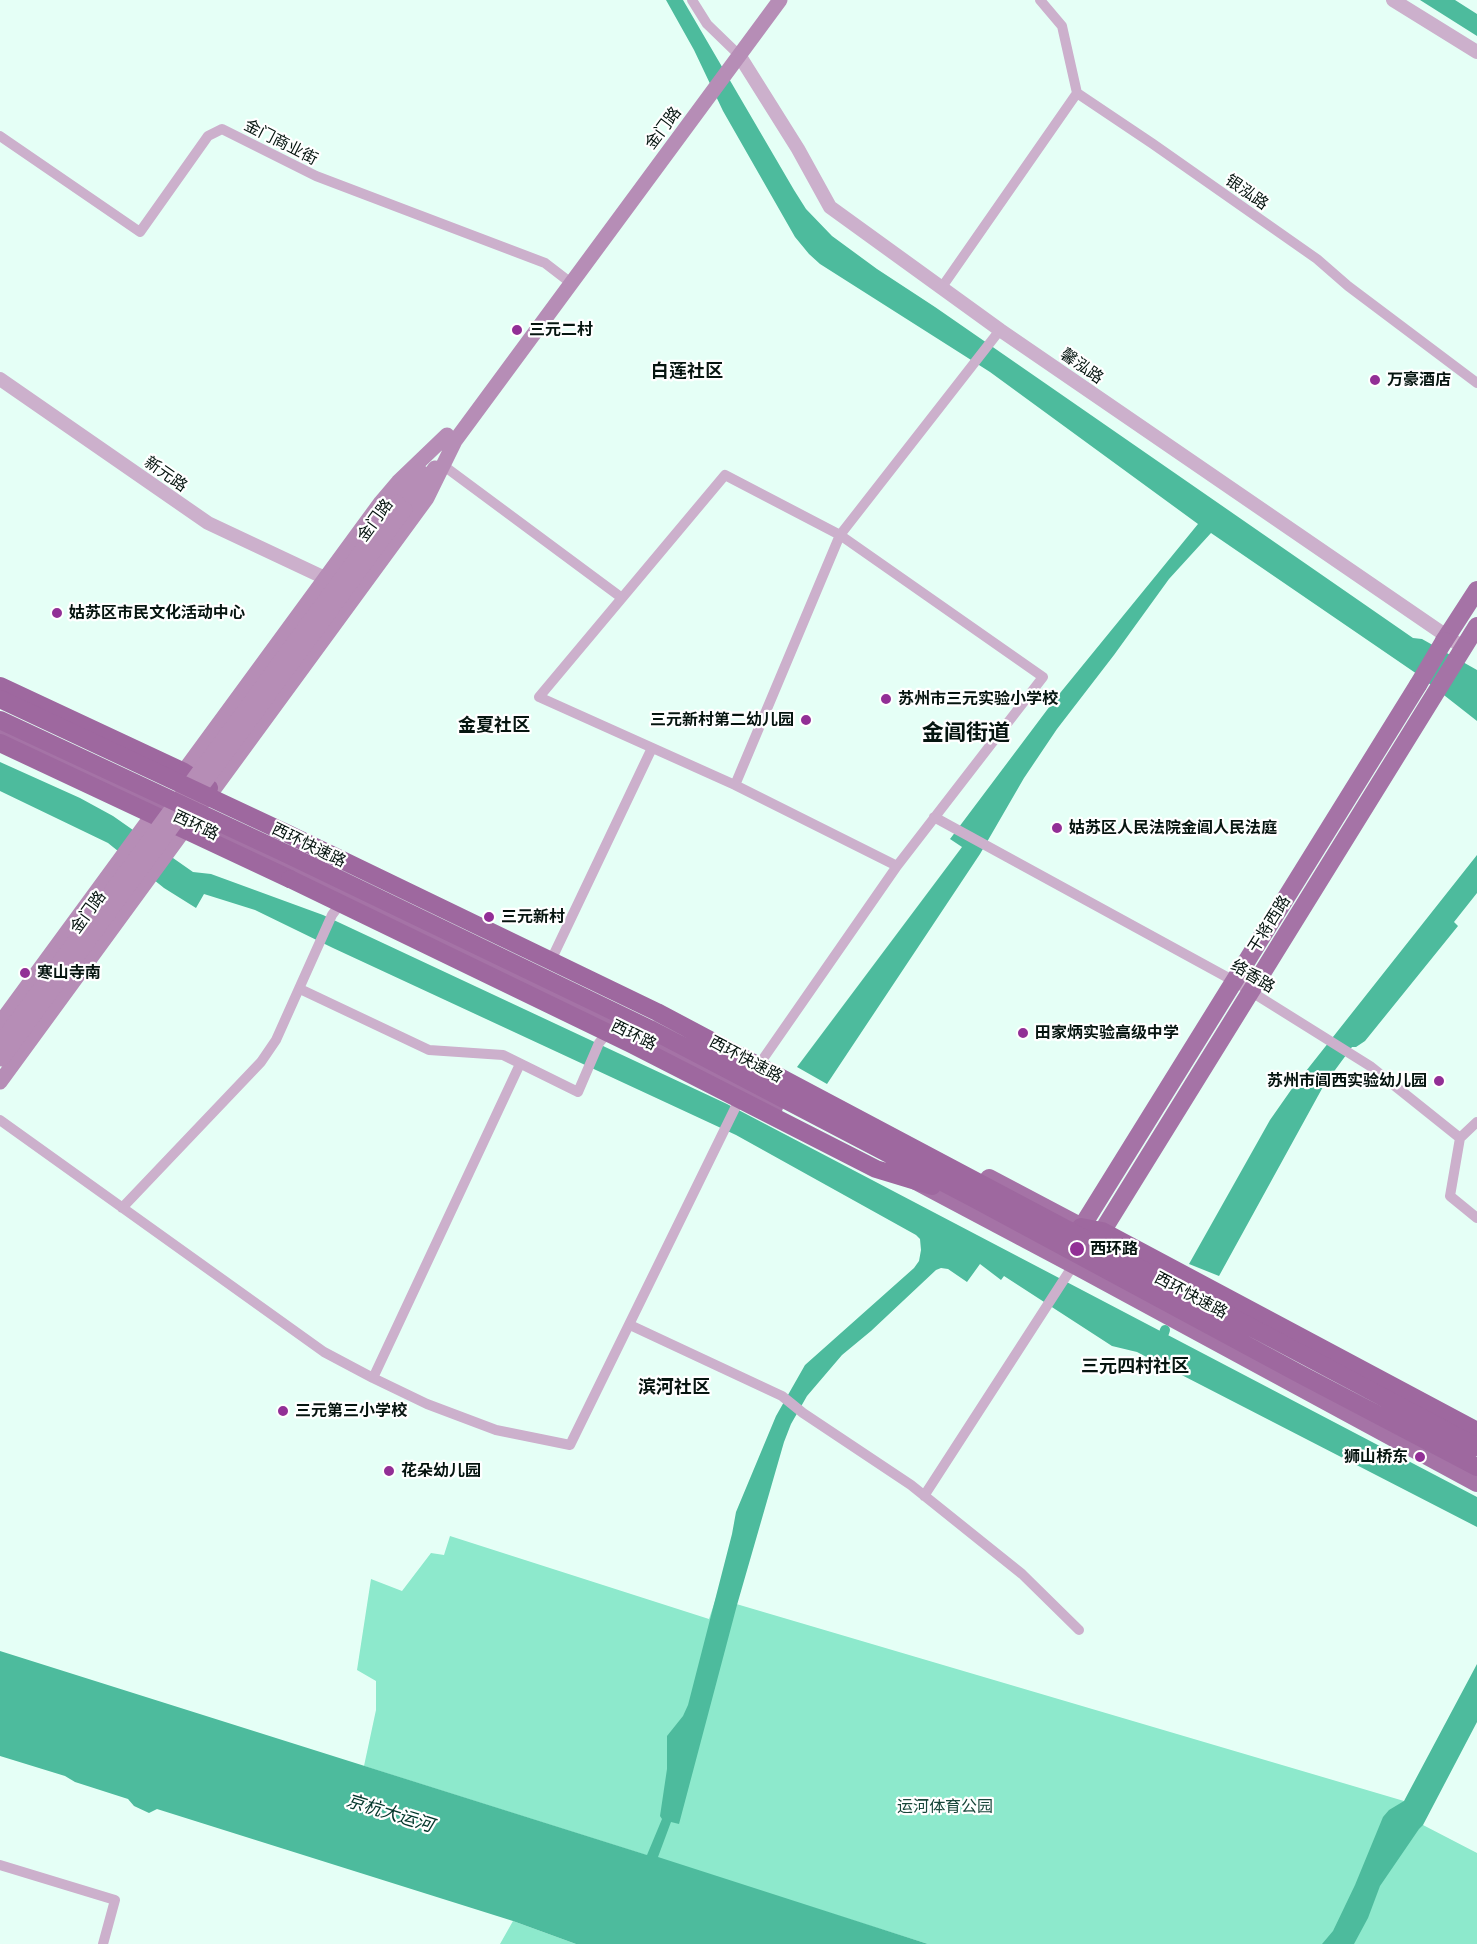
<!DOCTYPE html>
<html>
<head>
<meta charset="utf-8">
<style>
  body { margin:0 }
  canvas { display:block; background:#e5fff6 }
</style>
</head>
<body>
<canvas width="1477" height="1944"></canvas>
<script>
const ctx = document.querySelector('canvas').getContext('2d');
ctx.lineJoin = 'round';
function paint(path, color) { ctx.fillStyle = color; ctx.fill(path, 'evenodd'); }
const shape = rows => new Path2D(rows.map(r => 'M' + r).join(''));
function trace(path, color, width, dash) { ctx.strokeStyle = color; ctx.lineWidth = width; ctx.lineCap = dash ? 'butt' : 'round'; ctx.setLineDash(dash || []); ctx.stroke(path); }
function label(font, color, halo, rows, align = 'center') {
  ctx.font = font + ' "Exo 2","Noto Sans SC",sans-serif'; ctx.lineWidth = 4.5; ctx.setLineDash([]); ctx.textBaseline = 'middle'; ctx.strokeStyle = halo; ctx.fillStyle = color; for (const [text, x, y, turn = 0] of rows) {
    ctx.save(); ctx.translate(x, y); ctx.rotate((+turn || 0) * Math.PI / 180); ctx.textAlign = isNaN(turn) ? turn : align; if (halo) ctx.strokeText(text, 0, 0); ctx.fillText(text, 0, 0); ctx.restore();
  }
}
paint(shape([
  [450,1536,709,1619,716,1598,1404,1801,1423,1825,1477,1853,1477,1944,928,1944,364,1766,376,1710,376,1681,357,1670,371,1579,402,1591,431,1553,444,1555],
  [513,1921,576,1944,500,1944]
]), '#8de9cc');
paint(shape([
  [666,0,683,0,794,190,806,209,832,236,877,269,935,307,1413,638,1422,639,1477,670,1477,721,1417,674,1211,533,1169,579,1114,655,1057,729,1024,778,980,854,827,1084,797,1067,962,847,950,839,1056,698,1198,524,990,372,820,264,809,254,795,237,723,111,694,50],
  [1420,0,1455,0,1477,14,1477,36],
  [0,762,80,798,113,816,193,872,211,874,323,915,727,1104,1477,1497,1477,1527,1137,1352,1112,1346,1004,1276,1001,1280,980,1264,967,1282,948,1269,941,1268,936,1270,871,1331,842,1355,807,1396,791,1424,784,1442,737,1605,679,1824,671,1822,658,1857,928,1944,576,1944,513,1921,157,1809,149,1813,134,1806,128,1799,75,1782,65,1776,0,1756,0,1651,647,1855,662,1819,660,1816,667,1769,667,1736,683,1716,688,1705,732,1534,736,1512,776,1416,805,1365,914,1268,919,1261,921,1250,920,1239,916,1235,736,1135,333,948,255,910,204,894,196,908,164,888,108,843,0,791],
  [1477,855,1477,893,1454,922,1458,926,1365,1041,1356,1047,1352,1047,1324,1085,1219,1276,1189,1264,1270,1120,1291,1090],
  [1477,1664,1477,1722,1423,1825,1419,1829,1380,1886,1368,1918,1354,1944,1322,1944,1333,1931,1355,1885,1383,1817,1389,1810,1404,1801]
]), '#4dbb9d');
trace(shape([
  [1164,1333,1165,1330]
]), '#4dbb9d', 10);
trace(shape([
  [692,0,707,24,739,55],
  [1040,0,1062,26,1077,93,1153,144,1317,259,1348,286,1477,383],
  [0,136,140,232,208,136,222,129,316,176,545,263,571,283],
  [942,287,1077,93],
  [444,466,622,598],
  [735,785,840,535,1000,330],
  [934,817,1234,981,1370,1066,1460,1138,1450,1196,1477,1218],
  [554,954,652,748],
  [300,989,429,1050,503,1055,578,1092,599,1043,609,1031],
  [756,1069,897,866,1043,677,840,535,725,475,539,697,735,785,897,866],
  [0,1120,324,1352,373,1378,427,1404,496,1430,570,1445,741,1096],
  [1460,1138,1477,1122],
  [122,1208,261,1062,276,1040,332,915,343,900],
  [630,1325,782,1396,803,1413,911,1485,1022,1574,1079,1630],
  [373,1378,520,1064],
  [924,1496,1074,1264],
  [0,1865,115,1900,103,1944]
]), '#ccb0cc', 10);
trace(shape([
  [1393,0,1477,52],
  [739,55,798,149,830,207,1000,330,1464,648],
  [0,379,208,523,325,578]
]), '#ccb0cc', 14);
trace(shape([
  [449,449,780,0],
  [397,502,420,471],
  [405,509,435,468],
  [178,779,381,502,398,482,447,435],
  [206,800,427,498,455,441],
  [0,1023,159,806],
  [0,1082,190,822]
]), '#b68db6', 15);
trace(shape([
  [1444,641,1477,590],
  [0,732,190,821,644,1039,774,1107],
  [989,1178,1095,1234],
  [916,1181,1080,1268,1477,1483],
  [1076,1236,1418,685],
  [1095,1243,1477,626]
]), '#a573a6', 18);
trace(shape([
  [0,686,184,772,209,788],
  [0,743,290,879],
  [1081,1227,1102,1231,1477,1431]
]), '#9e689f', 18);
trace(shape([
  [0,1043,397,502],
  [2,1059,405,509]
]), '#b68db6', 15);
trace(shape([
  [1418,685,1444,641]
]), '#a573a6', 18);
trace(shape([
  [0,699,288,834,657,1012,1477,1447],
  [0,720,287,854,650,1029,975,1199,1298,1373,1477,1467],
  [290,879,631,1044,876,1169,932,1186]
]), '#9e689f', 18);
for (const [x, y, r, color] of [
  [517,330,6,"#922f96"],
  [1375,380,6,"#922f96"],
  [57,613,6,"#922f96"],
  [886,699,6,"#922f96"],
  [806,720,6,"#922f96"],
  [1057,828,6,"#922f96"],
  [489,917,6,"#922f96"],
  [25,973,6,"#922f96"],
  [1023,1033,6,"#922f96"],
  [1439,1081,6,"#922f96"],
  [1077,1249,8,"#922f96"],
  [283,1411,6,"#922f96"],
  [1420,1457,6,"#922f96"],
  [389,1471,6,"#922f96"]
]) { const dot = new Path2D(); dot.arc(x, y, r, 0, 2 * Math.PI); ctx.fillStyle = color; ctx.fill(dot); trace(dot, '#fff', 2); }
label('16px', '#061510', '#fff', [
  ["金门路",663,128,-53],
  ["金门商业街",281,142,27],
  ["银泓路",1247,192,35],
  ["馨泓路",1082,366,35],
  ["新元路",166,474,35],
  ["金门路",375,520,-54],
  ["西环路",196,825,25],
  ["西环快速路",309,845,26],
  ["金门路",88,912,-54],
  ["干将西路",1269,924,-58],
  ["络香路",1253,976,31],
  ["西环路",634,1035,26],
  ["西环快速路",746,1059,28],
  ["西环快速路",1191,1295,28]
]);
label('bold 16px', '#061510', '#fff', [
  ["三元二村",529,330],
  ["万豪酒店",1387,380],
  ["姑苏区市民文化活动中心",69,613],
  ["苏州市三元实验小学校",898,699],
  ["三元新村第二幼儿园",794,720,"right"],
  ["姑苏区人民法院金阊人民法庭",1069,828],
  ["三元新村",501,917],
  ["寒山寺南",37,973],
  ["田家炳实验高级中学",1035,1033],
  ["苏州市阊西实验幼儿园",1427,1081,"right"],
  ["西环路",1090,1249],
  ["三元第三小学校",295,1411],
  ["狮山桥东",1408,1457,"right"],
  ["花朵幼儿园",401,1471]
], 'left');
label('16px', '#18473a', '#fff', [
  ["运河体育公园",945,1807]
]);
label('bold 18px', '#061510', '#fff', [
  ["白莲社区",687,371],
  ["金夏社区",494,725],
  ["三元四村社区",1135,1366],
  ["滨河社区",674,1387]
]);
label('italic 18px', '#02362a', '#fff', [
  ["京杭大运河",390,1813,17]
]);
label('bold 22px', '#061510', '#fff', [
  ["金阊街道",966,733]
]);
</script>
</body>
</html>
